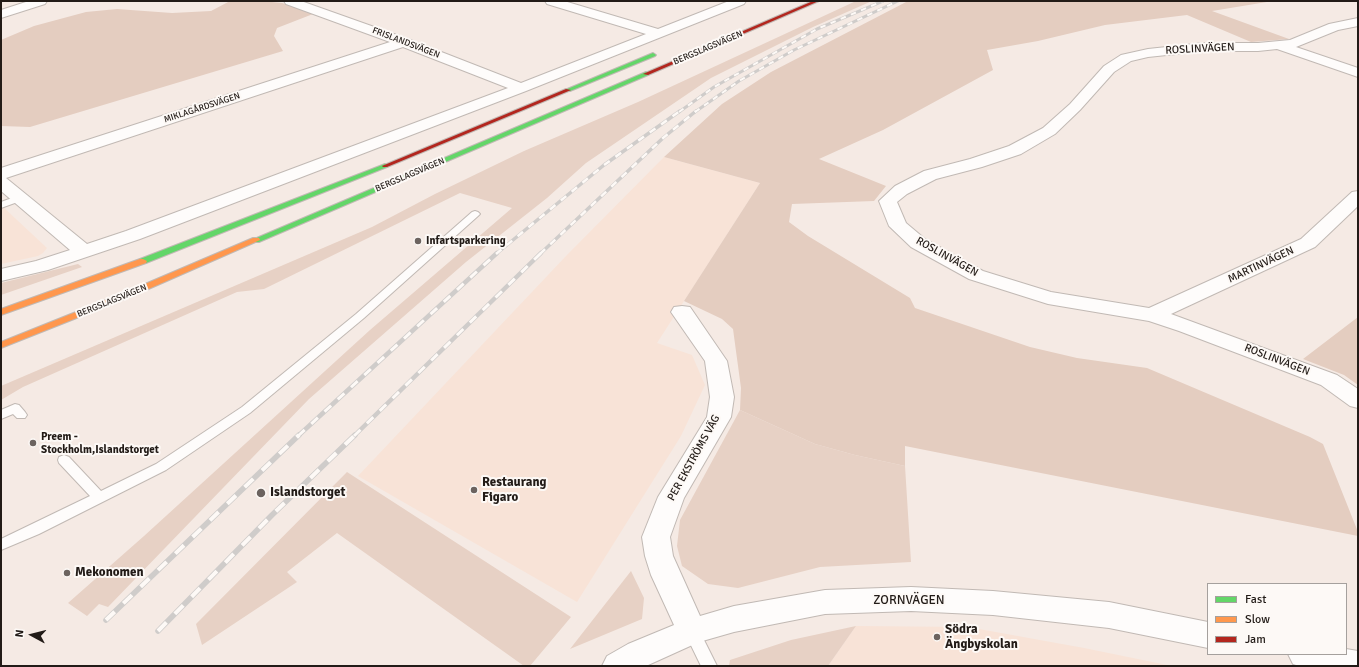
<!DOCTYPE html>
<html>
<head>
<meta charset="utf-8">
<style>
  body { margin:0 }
  #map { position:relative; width:1359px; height:667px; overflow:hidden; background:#f5eae4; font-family:Signika,sans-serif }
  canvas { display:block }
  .frame { position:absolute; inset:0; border:2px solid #221b17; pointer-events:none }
  .legend { position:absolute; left:1207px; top:583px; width:140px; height:72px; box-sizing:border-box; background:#fdf9f6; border:1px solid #a5a09d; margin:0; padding:5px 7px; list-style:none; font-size:12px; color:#221b17 }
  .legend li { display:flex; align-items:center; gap:8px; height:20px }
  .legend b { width:20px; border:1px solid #a5a09d }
  .north { position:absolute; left:12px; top:615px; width:40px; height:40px; -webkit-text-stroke:3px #fdf9f6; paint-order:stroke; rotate:277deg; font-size:11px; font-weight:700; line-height:16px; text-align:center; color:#221b17 }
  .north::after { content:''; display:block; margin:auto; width:14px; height:18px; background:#221b17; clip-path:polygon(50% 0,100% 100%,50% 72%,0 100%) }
</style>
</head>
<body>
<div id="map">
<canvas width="1359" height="667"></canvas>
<div class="frame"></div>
<ul class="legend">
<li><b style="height:5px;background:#63d668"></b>Fast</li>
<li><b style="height:5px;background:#ff974d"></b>Slow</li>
<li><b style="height:5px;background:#b3261e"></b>Jam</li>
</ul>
<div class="north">N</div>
</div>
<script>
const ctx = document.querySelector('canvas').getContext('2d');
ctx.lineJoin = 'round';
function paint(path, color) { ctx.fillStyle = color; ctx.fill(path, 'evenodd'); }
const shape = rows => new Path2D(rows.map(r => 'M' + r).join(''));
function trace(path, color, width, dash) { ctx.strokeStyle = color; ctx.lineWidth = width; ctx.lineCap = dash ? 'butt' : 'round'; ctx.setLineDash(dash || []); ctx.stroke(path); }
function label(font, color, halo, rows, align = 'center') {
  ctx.font = font + ' Signika,sans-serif'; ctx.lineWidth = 4; ctx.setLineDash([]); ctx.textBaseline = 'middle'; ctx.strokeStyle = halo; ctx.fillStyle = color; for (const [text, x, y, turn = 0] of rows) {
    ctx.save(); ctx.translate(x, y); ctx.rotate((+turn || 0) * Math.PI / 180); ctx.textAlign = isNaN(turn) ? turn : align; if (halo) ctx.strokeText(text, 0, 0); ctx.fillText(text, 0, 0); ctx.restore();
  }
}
paint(shape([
  [664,157,760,183,657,343,692,355,705,385,681,436,577,602,358,476,566,256],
  [1,205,47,248,43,253,38,256,1,264],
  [856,626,968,627,1084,648,1172,666,828,666]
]), '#f8e3d7');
paint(shape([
  [856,1,872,1,813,27,711,78,586,163,547,198,466,262,309,399,108,607,99,604,87,616,68,603,144,536,370,330,512,208,460,193,264,289,237,292,23,387,1,400,1,386,372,227,435,194,524,151,638,102],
  [78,264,82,267,1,295,1,283],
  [740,410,815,444,855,455,905,466,911,562,820,567,738,588,708,584,682,566,677,546,680,520],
  [347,472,571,617,530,666,524,666,337,533,287,572,297,582,202,645,196,624],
  [631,571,644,598,642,619,570,649],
  [856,626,828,666,729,666,730,660,791,640]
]), '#e7d1c5');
paint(shape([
  [230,1,262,1,282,3,293,6,313,14,277,28,274,36,283,51,30,127,1,126,1,40,34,26,86,12,117,9,172,13,211,11],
  [908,1,1273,1,1212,11,1289,39,1251,42,1187,15,1105,25,1038,41,987,50,993,70,883,130,819,159,886,186,874,201,792,204,789,222,808,236,910,298,915,308,1030,347,1077,358,1147,368,1310,437,1323,444,1358,532,1358,536,905,446,905,466,855,455,815,444,740,410,741,388,733,329,722,319,684,301,760,183,664,157,722,104,771,72],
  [1358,317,1358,385,1344,375,1303,359]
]), '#e4cdc0');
const lane = shape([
  [20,195,23,196,24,198,23,200,1,208,1,202,20,195],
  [475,211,478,212,480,214,478,216,364,318,250,413,166,470,39,534,1,550,1,539,90,496,59,463,58,460,59,457,64,455,69,457,101,491,156,464,242,407,356,314,472,212,475,211],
  [15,404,19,405,25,412,27,415,25,418,17,418,13,414,1,419,1,410,15,404],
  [692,624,697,626,717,666,701,666,684,631,687,626,692,624]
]);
const street = shape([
  [29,1,47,1,45,4,1,18,1,10,29,1],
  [284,1,301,1,408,39,521,83,646,34,547,4,545,1,564,1,658,29,729,1,746,1,744,4,526,91,140,239,48,270,1,281,1,269,36,261,70,250,1,191,1,168,390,42,286,4,284,1],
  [403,47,508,88,126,231,87,244,6,178,403,47],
  [1358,18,1358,26,1338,30,1296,47,1358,68,1358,77,1277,49,1258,51,1204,51,1148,57,1131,61,1114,72,1080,110,1055,134,1021,154,982,167,936,179,907,194,897,202,906,223,925,239,983,271,1051,292,1149,308,1301,239,1352,192,1358,191,1358,206,1315,247,1171,314,1337,375,1358,389,1358,408,1350,406,1321,385,1179,331,1149,321,1048,304,969,279,911,247,889,226,879,201,895,186,924,171,970,159,1009,146,1043,128,1070,104,1104,66,1121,55,1148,49,1204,43,1258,43,1290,40,1329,24,1358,18],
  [682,306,690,307,727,361,734,397,731,417,684,498,670,537,673,556,700,616,734,606,825,590,911,587,993,591,1109,602,1208,622,1208,648,1109,628,993,615,911,611,825,614,734,632,699,642,646,666,602,666,607,656,628,644,674,625,651,575,645,556,642,537,658,497,707,417,710,397,705,361,671,312,674,307,682,306],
  [1346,649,1358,651,1358,666,1299,666,1293,664,1288,654,1346,654,1346,649]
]);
const fast = shape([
  [653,53,656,55,655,56,570,91,565,90,653,53],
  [646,72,649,74,648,75,259,242,256,242,252,240,646,72],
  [385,164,388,166,387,167,146,263,143,263,139,261,140,259,385,164]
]);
const slow = shape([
  [253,238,259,238,260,240,137,294,1,348,1,342,131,290,253,238],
  [140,259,143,259,147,261,146,263,1,315,1,309,140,259]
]);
const jam = shape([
  [813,1,819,1,648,75,643,74,813,1],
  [566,89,571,90,387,167,383,167,382,166,566,89]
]);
trace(lane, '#c1b9b4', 2);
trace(street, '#c1b9b4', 2);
trace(fast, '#c1b9b4', 2);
trace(slow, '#c1b9b4', 2);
trace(jam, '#c1b9b4', 2);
paint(lane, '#fefcfb');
paint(street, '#fefcfb');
paint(fast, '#63d668');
paint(slow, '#ff974d');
paint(jam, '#b3261e');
const railFar3 = shape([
  [679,112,714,87,817,29,883,1],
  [695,112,739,81,794,50,898,1]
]);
const railFar2 = shape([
  [496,254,604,165,680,111],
  [540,254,663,138,696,111]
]);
const railFar1 = shape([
  [298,436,497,253],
  [354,436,541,253]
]);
const rail = shape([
  [106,620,299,435],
  [158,631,272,515,355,435]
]);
trace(railFar3, '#cfccca', 3);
trace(railFar2, '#cfccca', 3.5);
trace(railFar1, '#cfccca', 4.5);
trace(rail, '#cfccca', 5.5);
trace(railFar3, '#fdf9f6', 2, [5.5]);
trace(railFar2, '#fdf9f6', 2.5, [7]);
trace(railFar1, '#fdf9f6', 3, [9]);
trace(rail, '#fdf9f6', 4, [12]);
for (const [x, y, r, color] of [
  [418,241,4,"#6c635f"],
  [33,443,4,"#6c635f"],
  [474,490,4,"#6c635f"],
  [261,493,5,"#6c635f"],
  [67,573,4,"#6c635f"],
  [937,637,4,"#6c635f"]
]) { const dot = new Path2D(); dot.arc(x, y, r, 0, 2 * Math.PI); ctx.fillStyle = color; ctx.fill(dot); trace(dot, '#fdf9f6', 1.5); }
label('9px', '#221b17', '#fdf9f6', [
  ["FRISLANDSVÄGEN",406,43,21],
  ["BERGSLAGSVÄGEN",708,48,-23],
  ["MIKLAGÅRDSVÄGEN",202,108,-18],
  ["BERGSLAGSVÄGEN",410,175,-23],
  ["BERGSLAGSVÄGEN",112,301,-22]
]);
label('11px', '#221b17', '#fdf9f6', [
  ["ROSLINVÄGEN",1200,49,-3],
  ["ROSLINVÄGEN",947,257,29],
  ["MARTINVÄGEN",1261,265,-25],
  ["ROSLINVÄGEN",1277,360,21],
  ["PER EKSTRÖMS VÄG",694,458,-61]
]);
label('bold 11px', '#221b17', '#fdf9f6', [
  ["Infartsparkering",426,241],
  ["Preem -",41,437],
  ["Stockholm,Islandstorget",41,450]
], 'left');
label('bold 13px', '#221b17', '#fdf9f6', [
  ["Restaurang",482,483],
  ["Figaro",482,498],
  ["Islandstorget",270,493],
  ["Mekonomen",75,573],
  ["Södra",945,630],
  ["Ängbyskolan",945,645]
], 'left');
label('13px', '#221b17', '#fdf9f6', [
  ["ZORNVÄGEN",909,601]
]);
</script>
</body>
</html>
